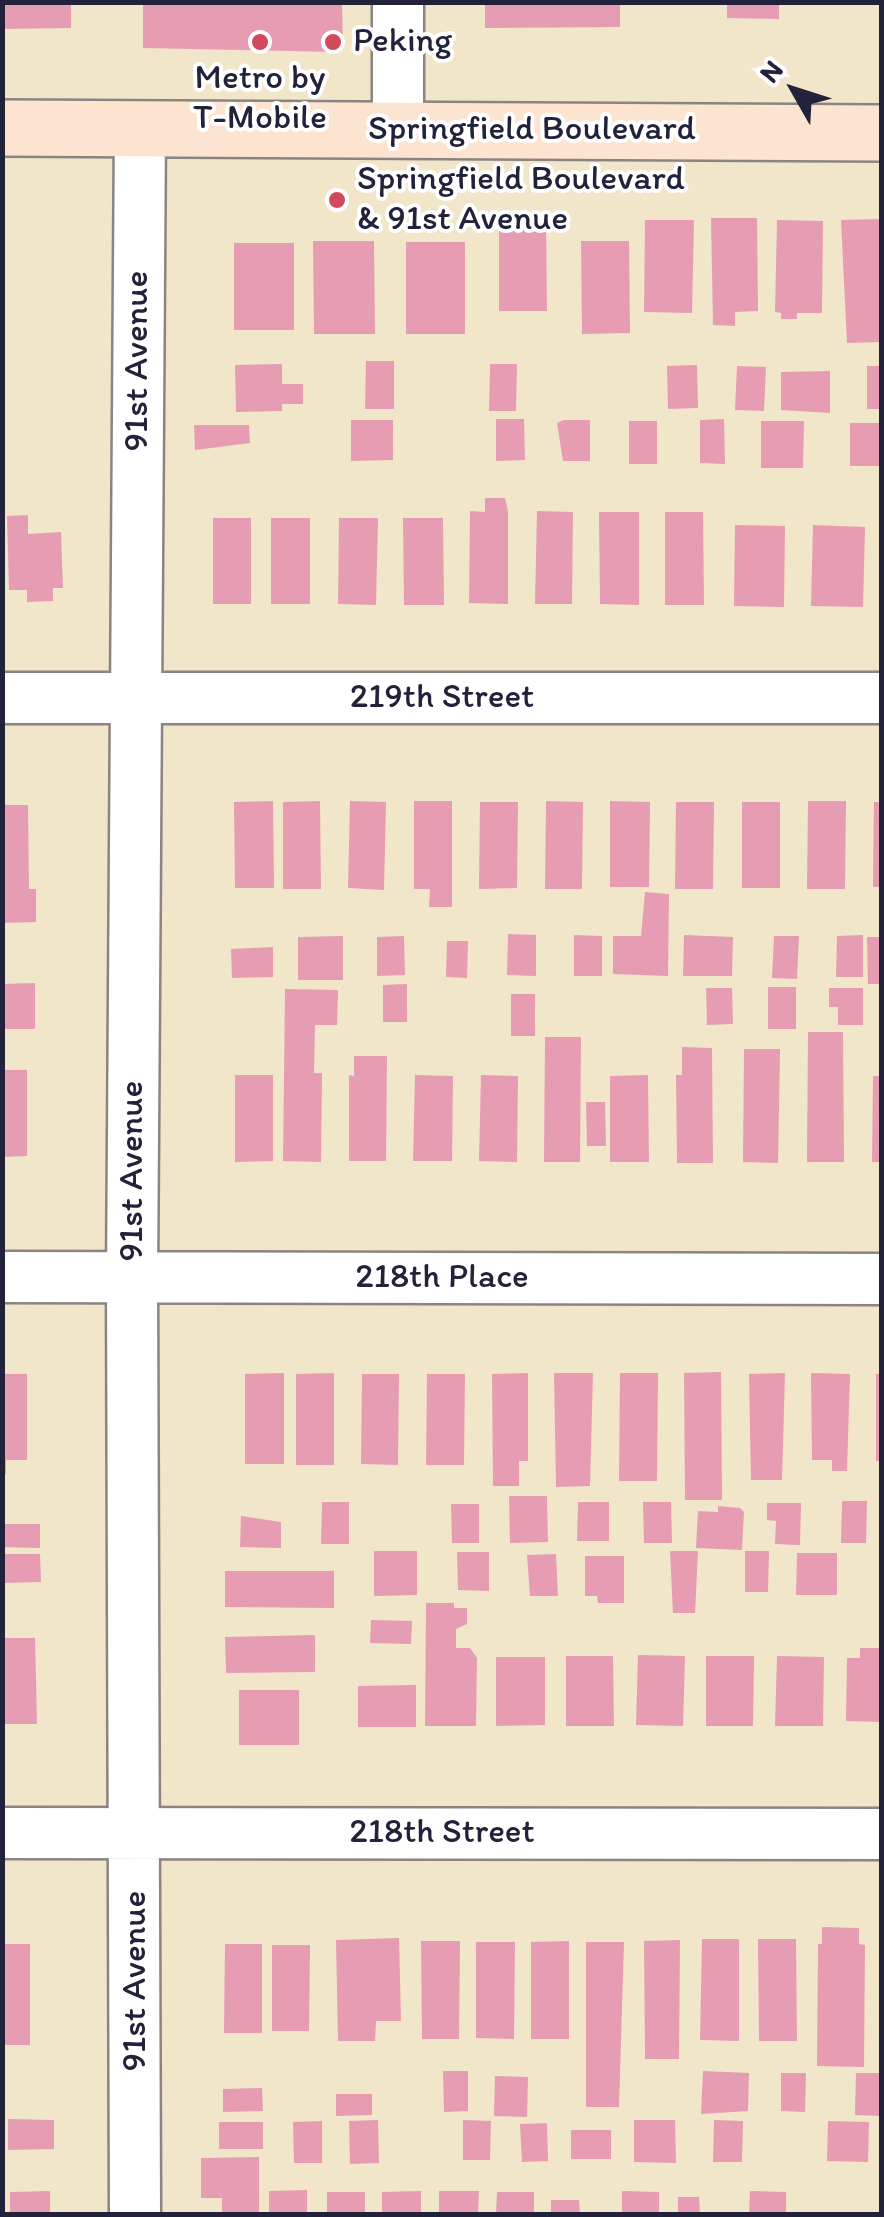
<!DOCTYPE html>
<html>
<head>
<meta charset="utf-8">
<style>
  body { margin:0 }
  #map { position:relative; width:884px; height:2217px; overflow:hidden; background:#f1e5ca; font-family:Itim,sans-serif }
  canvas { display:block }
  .frame { position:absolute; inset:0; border:5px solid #22223b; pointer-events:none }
  .north { position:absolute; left:744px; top:40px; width:100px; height:100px; -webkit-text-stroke:8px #fff; paint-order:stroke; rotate:309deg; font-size:28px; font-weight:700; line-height:40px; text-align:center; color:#22223b }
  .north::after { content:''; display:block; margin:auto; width:35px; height:45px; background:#22223b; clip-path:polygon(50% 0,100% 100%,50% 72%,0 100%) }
</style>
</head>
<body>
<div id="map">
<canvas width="884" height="2217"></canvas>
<div class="frame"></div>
<div class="north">N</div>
</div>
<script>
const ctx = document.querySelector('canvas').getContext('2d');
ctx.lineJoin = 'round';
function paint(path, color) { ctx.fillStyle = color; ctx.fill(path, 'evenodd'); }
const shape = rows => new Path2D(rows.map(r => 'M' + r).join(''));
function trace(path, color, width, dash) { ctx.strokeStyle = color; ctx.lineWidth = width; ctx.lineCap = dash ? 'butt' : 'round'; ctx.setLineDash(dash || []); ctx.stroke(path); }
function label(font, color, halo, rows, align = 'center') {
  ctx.font = font + ' Itim,sans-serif'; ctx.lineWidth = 8; ctx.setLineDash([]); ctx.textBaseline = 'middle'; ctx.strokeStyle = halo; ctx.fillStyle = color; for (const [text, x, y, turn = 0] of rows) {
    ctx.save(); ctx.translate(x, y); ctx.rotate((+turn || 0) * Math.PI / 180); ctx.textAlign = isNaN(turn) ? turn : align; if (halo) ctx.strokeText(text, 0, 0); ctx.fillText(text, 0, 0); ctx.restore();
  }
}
paint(shape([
  [2,2,71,2,71,28,2,29],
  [143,2,342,2,343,47,337,52,143,48],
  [485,2,620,2,620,27,485,28],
  [727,2,779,2,779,19,727,18],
  [711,218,757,218,758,311,735,312,735,326,713,325],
  [499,219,546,219,547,311,499,311],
  [882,219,882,342,847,343,841,220],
  [645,220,694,220,692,313,644,312],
  [777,220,823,221,822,313,797,313,797,319,781,319,781,313,775,312],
  [313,241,374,241,375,334,314,334],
  [581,241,629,241,630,333,582,334],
  [406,242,465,242,465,334,406,334],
  [234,243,294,243,294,330,234,330],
  [366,361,394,361,394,409,365,409],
  [282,364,282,384,303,384,303,404,282,404,282,411,236,412,235,365],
  [490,364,517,364,516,411,489,411],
  [697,365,698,408,668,409,667,366],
  [737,366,766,367,764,411,735,410],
  [867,366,882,366,882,409,867,409],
  [830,371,830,413,781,410,781,372],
  [496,419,524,419,525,460,496,461],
  [724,419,725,464,700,463,700,420],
  [351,420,393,420,393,460,351,461],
  [564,420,590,420,590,461,563,461,557,423],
  [629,421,657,421,657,464,629,464],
  [761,421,804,421,803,468,761,468],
  [850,423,879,423,880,466,850,466],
  [194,425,249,425,250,443,195,450],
  [485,498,505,498,508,511,508,604,469,603,470,511,485,512],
  [537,511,573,512,572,604,535,604],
  [599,512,639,512,639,605,600,604],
  [665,512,703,512,704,605,665,605],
  [28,515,28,534,61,532,63,588,53,588,53,601,27,602,27,590,9,590,7,516],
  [213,518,251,518,251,604,213,604],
  [271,518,310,518,310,604,271,604],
  [339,518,378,518,376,605,338,604],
  [403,518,443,518,444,605,404,605],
  [735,525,785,526,784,607,734,606],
  [813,525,865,527,863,607,811,606],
  [273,801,274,888,235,888,234,802],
  [320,801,321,889,283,889,283,802],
  [350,801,386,802,384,890,348,888],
  [414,801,452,801,452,907,429,907,430,889,414,889],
  [546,801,583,802,582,889,545,889],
  [610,801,650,802,649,887,610,887],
  [808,801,846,801,845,889,807,889],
  [480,802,518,802,517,888,479,889],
  [676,802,714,802,713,889,675,889],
  [742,802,780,802,780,888,742,888],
  [874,802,882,802,882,887,873,887],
  [2,805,28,805,29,889,36,889,36,922,2,923],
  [645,892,669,894,668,976,613,974,613,936,641,936],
  [508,934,536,935,536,976,507,975],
  [574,935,602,936,602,976,574,976],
  [684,935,733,937,732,976,683,976],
  [863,935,863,977,836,977,837,936],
  [343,936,343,980,298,980,298,937],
  [404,936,405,975,377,976,377,937],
  [774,936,799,936,797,979,772,978],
  [867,937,882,937,882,984,868,984],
  [447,941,468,941,467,978,446,977],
  [273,947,273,977,232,978,231,949],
  [35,983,35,1029,2,1029,2,984],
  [407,984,407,1022,383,1022,383,985],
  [768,987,796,987,796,1029,768,1029],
  [706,988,732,988,733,1024,707,1025],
  [829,988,863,988,863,1025,838,1025,838,1007,829,1007],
  [285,989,338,990,337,1025,315,1025,314,1073,322,1073,321,1162,283,1161],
  [511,994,535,994,535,1036,511,1036],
  [808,1032,843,1032,844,1162,807,1162],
  [545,1037,581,1037,580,1162,544,1162],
  [682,1047,712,1048,713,1163,677,1163,676,1075,682,1075],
  [744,1049,780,1049,778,1163,743,1162],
  [354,1056,387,1056,386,1161,349,1161,349,1075,354,1076],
  [2,1070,27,1070,27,1156,2,1157],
  [235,1075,273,1075,273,1161,235,1162],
  [415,1075,453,1076,452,1161,413,1161],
  [481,1075,518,1076,517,1162,479,1161],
  [648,1075,649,1162,610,1162,610,1076],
  [873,1076,882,1076,882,1162,872,1162],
  [586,1102,605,1102,606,1146,587,1146],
  [721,1372,722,1500,685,1500,684,1373],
  [284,1373,284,1464,245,1464,245,1374],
  [334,1373,334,1465,296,1465,296,1374],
  [528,1373,528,1461,519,1461,519,1486,493,1486,492,1374],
  [554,1373,593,1373,590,1486,556,1487],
  [620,1373,658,1373,657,1481,619,1481],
  [785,1373,782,1480,751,1480,749,1374],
  [811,1373,850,1374,847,1471,832,1471,832,1460,812,1460],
  [2,1374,27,1374,27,1460,6,1460,6,1474,2,1474],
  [362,1374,399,1374,398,1465,361,1464],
  [427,1374,465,1374,464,1465,426,1465],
  [876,1374,882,1374,882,1461,876,1461],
  [509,1496,547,1496,548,1542,510,1543],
  [842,1501,867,1501,866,1543,841,1543],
  [322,1502,349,1502,349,1544,321,1544],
  [578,1502,609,1502,609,1541,577,1541],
  [643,1502,671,1502,672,1543,644,1543],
  [767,1503,801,1503,800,1545,775,1544,776,1521,767,1520],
  [451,1504,479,1504,479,1543,452,1543],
  [718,1506,740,1508,744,1512,742,1550,696,1548,698,1511,718,1512],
  [241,1516,281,1522,281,1548,240,1547],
  [2,1524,40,1524,40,1548,2,1547],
  [374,1551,417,1551,417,1595,374,1596],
  [670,1551,698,1551,695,1613,673,1613],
  [745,1551,769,1551,768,1592,745,1592],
  [457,1552,489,1552,489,1591,458,1590],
  [797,1553,837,1553,837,1595,796,1595],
  [2,1554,40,1554,41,1582,2,1583],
  [556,1554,558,1596,530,1596,527,1555],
  [585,1556,624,1556,624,1603,598,1603,597,1596,585,1596],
  [225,1571,334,1571,334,1608,225,1607],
  [426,1603,454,1603,454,1608,467,1608,467,1624,456,1629,456,1648,470,1648,477,1658,476,1726,425,1726],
  [371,1620,412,1621,411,1644,370,1643],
  [315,1635,315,1672,226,1673,225,1637],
  [2,1638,35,1638,37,1724,2,1724],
  [860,1648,882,1648,882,1722,846,1721,847,1658,860,1658],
  [638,1655,685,1656,683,1726,636,1725],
  [566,1656,613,1656,614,1726,566,1726],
  [706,1656,754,1656,753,1726,706,1726],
  [777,1656,824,1657,823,1726,775,1726],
  [496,1657,545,1657,545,1725,496,1726],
  [416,1685,416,1727,358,1727,358,1686],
  [239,1690,299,1690,299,1745,239,1745],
  [822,1927,859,1928,859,1944,865,1945,864,2067,817,2066,818,1944,822,1944],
  [399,1938,401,2021,376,2021,375,2041,338,2041,336,1940],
  [702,1939,739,1939,739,2041,700,2040],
  [758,1939,796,1939,797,2041,759,2041],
  [680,1940,679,2059,645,2059,644,1941],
  [421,1941,460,1941,459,2039,422,2039],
  [569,1941,569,2039,531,2039,531,1942],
  [476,1942,515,1942,514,2039,476,2038],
  [586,1942,624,1942,619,2107,586,2107],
  [2,1944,30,1944,30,2045,2,2045],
  [225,1944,262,1944,262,2033,224,2033],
  [272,1945,310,1945,309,2031,272,2031],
  [443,2071,468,2071,468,2111,444,2112],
  [703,2071,749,2073,748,2111,701,2114],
  [781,2073,806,2073,805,2112,781,2111],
  [856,2073,882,2073,882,2116,855,2115],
  [495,2076,528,2077,527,2117,494,2116],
  [262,2088,263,2111,223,2112,223,2089],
  [336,2094,372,2094,372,2115,336,2116],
  [8,2119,54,2120,54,2149,8,2150],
  [378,2120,379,2163,350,2164,349,2121],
  [463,2120,491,2121,490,2160,463,2160],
  [634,2120,675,2120,676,2163,634,2162],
  [714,2120,743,2121,742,2162,713,2162],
  [322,2121,322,2163,294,2163,293,2122],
  [828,2121,869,2122,868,2162,827,2161],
  [219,2122,263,2122,263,2149,219,2149],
  [547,2123,548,2161,522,2162,520,2124],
  [571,2130,611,2130,611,2159,571,2159],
  [259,2157,259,2214,222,2214,222,2198,201,2198,201,2158],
  [307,2190,307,2214,269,2214,269,2191],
  [50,2191,50,2214,10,2214,10,2192],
  [421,2191,421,2214,382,2214,382,2192],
  [439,2191,479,2191,478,2214,439,2214],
  [622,2191,659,2192,659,2214,622,2214],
  [750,2191,786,2192,786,2214,749,2214],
  [327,2192,365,2192,365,2214,327,2214],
  [497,2192,534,2192,534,2214,496,2214],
  [678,2197,699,2197,700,2214,678,2214],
  [551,2200,579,2200,580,2214,551,2214]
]), '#e69db3');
const street = shape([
  [398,129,398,2],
  [2,698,882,698],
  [2,1277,882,1279],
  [2,1833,882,1834],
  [135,2214,132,1278,140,128]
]);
const secondary = shape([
  [2,128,882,133]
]);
trace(street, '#8a8482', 55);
trace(secondary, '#8a8482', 60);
trace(street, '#fff', 50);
trace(secondary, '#fde4d1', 55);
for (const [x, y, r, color] of [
  [260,42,10,"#d1495b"],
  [333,42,10,"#d1495b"],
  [337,200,10,"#d1495b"]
]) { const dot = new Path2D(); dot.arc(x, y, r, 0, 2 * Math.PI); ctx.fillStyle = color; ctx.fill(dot); trace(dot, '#fff', 4); }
label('35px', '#22223b', '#fff', [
  ["Peking",353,42],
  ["Metro by",260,79,"center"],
  ["T-Mobile",260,119,"center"],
  ["Springfield Boulevard",357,180],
  ["& 91st Avenue",357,220]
], 'left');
label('35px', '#22223b', '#fff', [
  ["Springfield Boulevard",532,130],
  ["91st Avenue",138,361,-90],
  ["219th Street",442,698],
  ["91st Avenue",133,1171,-90],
  ["218th Place",442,1278],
  ["218th Street",442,1833],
  ["91st Avenue",136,1981,-90]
]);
</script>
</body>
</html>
